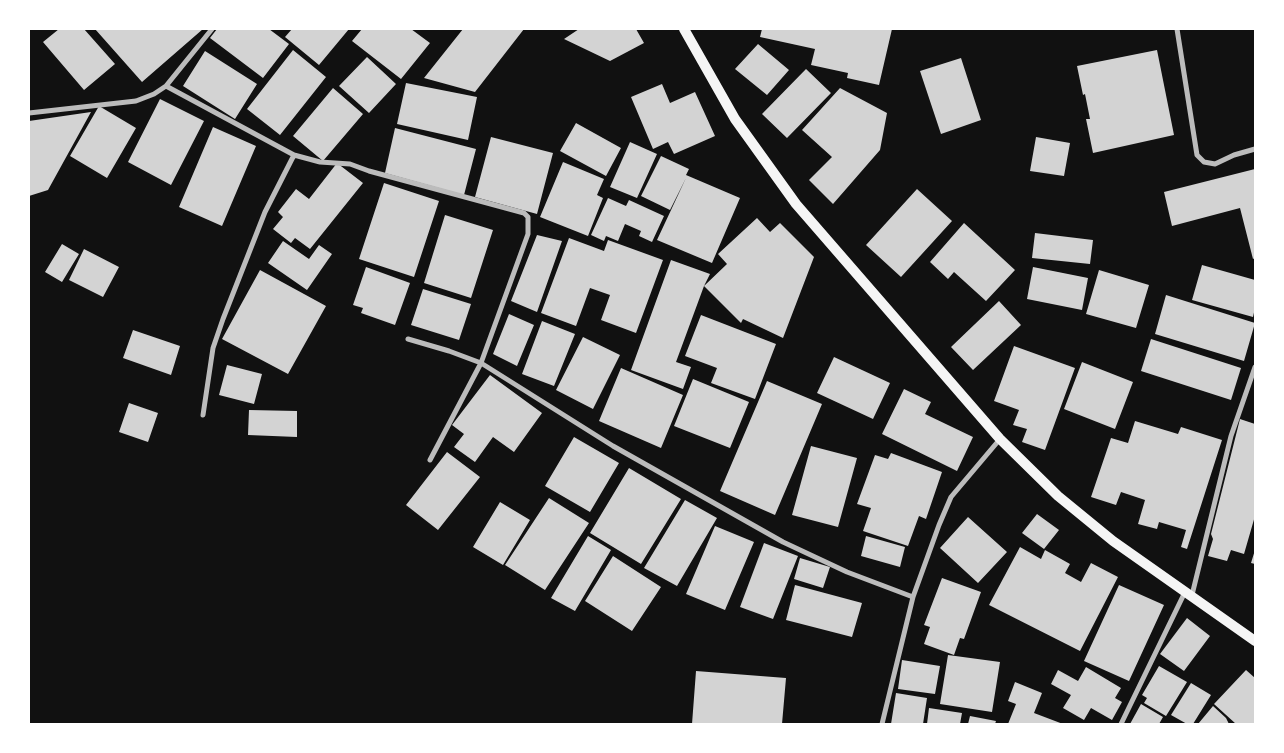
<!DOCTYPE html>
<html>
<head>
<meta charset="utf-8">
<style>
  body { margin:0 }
  #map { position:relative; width:1284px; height:753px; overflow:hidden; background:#111; font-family:"Nunito Sans",sans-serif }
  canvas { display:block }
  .frame { position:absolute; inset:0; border:30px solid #fff; pointer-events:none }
</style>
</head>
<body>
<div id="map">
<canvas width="1284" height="753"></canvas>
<div class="frame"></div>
</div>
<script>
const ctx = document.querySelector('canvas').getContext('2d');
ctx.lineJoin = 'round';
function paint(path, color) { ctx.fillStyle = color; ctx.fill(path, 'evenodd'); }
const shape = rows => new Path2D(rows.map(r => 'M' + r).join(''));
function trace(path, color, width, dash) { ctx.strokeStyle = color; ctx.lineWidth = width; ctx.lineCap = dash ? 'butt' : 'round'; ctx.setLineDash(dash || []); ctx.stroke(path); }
paint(shape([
  [59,29,84,29,115,64,84,90,43,42],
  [95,29,203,29,142,82],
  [217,29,269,29,289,44,263,78,210,38],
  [292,29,349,29,319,65,285,37],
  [362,29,411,29,430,43,401,79,352,41],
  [463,29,524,29,475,92,424,78],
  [579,29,636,29,644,43,610,61,564,39],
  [762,29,892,29,879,85,847,78,848,73,811,65,815,49,760,37],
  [758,44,789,70,767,95,735,69],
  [293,50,326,77,280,135,247,109],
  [1157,50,1174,135,1093,153,1086,119,1090,119,1085,94,1083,95,1077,66],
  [205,51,257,84,235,119,183,86],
  [367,57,396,84,369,113,339,86],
  [961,58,981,120,941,134,920,71],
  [806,69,831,93,787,138,762,114],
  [406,83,477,97,468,140,397,124],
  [662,84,670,103,695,92,715,136,674,154,668,142,653,149,631,97],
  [333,88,363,114,323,161,293,136],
  [840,88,887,113,880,150,833,204,809,180,832,157,802,130],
  [160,99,204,121,171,185,128,162],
  [99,106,136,128,107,178,70,156],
  [91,112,48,190,29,196,29,121],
  [576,123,621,148,606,176,560,151],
  [213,127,256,146,222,226,179,207],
  [395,128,476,149,464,195,385,173],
  [491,137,553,153,537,214,475,197],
  [1036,137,1070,143,1064,176,1030,171],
  [630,142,657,154,637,198,610,187],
  [661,156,689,169,686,175,740,198,712,263,657,240,686,178,670,210,641,196],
  [563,162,604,179,597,195,603,198,588,236,540,217],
  [337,163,363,183,310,249,295,238,291,243,273,229,283,217,278,212,296,189,309,199],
  [1255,169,1255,258,1253,259,1240,208,1172,226,1164,192],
  [384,183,439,201,414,277,359,259],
  [917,189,952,221,901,277,866,245],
  [608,198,626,206,629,200,664,216,652,242,639,236,641,231,625,224,618,241,606,236,604,241,591,235],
  [445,215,493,230,471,298,424,283],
  [757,218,770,232,780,223,814,257,783,338,743,319,741,323,704,286,676,362,691,367,683,389,631,370,671,260,710,274,704,286,727,264,718,254],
  [964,223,1015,270,986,301,954,272,948,279,930,262],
  [1035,233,1093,240,1090,264,1032,258],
  [537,235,562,241,537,312,511,301],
  [569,238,604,251,608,240,663,260,636,333,601,320,610,295,590,288,576,326,541,313],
  [283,241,309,259,319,245,332,254,307,290,268,263],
  [62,244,79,254,62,282,45,272],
  [84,249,119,267,103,297,69,280],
  [1202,265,1255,280,1255,308,1253,317,1192,300],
  [366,267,410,283,395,325,361,313,363,308,353,305],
  [1033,267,1088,278,1082,310,1027,299],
  [260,270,326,306,288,374,222,339],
  [1099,270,1149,285,1136,328,1086,314],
  [423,289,471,304,459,340,411,325],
  [1166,295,1255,323,1244,361,1155,334],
  [999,301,1021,325,973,370,951,347],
  [509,314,534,325,517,366,493,354],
  [701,315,776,344,755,399,711,383,717,368,685,356],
  [542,321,575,334,554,386,522,374],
  [133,330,180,346,171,375,123,358],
  [583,337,620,355,593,409,556,390],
  [1151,339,1241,368,1231,400,1141,371],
  [1014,346,1075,368,1045,450,1022,442,1027,429,1013,425,1019,410,994,401],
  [834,357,890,383,873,419,817,393],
  [1082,362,1133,382,1115,429,1064,409],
  [227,365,262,374,254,404,219,395],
  [621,368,683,395,661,448,599,421],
  [490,375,542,413,514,452,493,437,475,462,454,447,464,434,452,425],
  [693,379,749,402,730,448,674,426],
  [767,381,822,404,775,515,720,491],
  [904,389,931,402,925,414,973,437,957,471,882,434],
  [129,403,158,413,148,442,119,432],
  [249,410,297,411,297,437,248,435],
  [1240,419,1255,424,1255,516,1244,554,1231,550,1227,561,1208,556,1213,539,1211,534],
  [1135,421,1178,434,1181,427,1222,440,1187,549,1181,547,1186,530,1159,522,1157,529,1138,524,1145,500,1121,492,1116,505,1091,497,1111,438,1128,443],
  [574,437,619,463,590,512,545,486],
  [811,446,857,458,838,527,792,515],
  [447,452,480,477,438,530,406,505],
  [891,453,942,472,926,519,919,516,908,546,863,531,871,508,857,504,875,455,888,459],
  [629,468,681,499,641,564,590,533],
  [549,498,589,523,545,590,505,565],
  [685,500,717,518,677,586,644,568],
  [500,502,530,520,503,565,473,547],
  [1037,514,1059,530,1044,549,1022,533],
  [968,517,1007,552,978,583,940,548],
  [715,526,754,542,725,610,686,594],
  [588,536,611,550,575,611,551,598],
  [866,536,905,547,900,567,861,556],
  [764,543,798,556,773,619,740,607],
  [1020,547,1041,559,1045,550,1070,564,1065,573,1081,582,1091,563,1118,577,1080,651,989,605],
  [1255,550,1255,564,1251,563],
  [613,556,661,587,632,631,585,601],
  [800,558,830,567,823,588,794,579],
  [942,578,981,592,964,639,960,638,954,655,924,644,930,627,924,625],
  [795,585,862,603,852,637,786,620],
  [1119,585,1164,605,1129,681,1084,661],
  [1187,618,1210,636,1184,671,1160,654],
  [948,655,1000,662,992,712,940,704],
  [902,660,940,666,935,694,898,689],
  [1159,666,1187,682,1166,716,1144,703,1147,698,1142,695],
  [1086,667,1121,688,1115,698,1122,702,1112,720,1091,708,1084,720,1063,708,1071,695,1051,684,1058,670,1078,681],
  [1246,670,1255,678,1255,724,1236,724,1214,704],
  [696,671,786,678,782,724,692,724],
  [1015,682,1042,693,1034,713,1063,724,1008,724,1016,704,1008,701],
  [1191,683,1211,695,1193,724,1187,724,1171,715],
  [896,693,927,698,923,724,891,724],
  [1141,704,1163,717,1159,724,1130,724],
  [1213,706,1226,718,1229,724,1198,724],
  [929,708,962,713,960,724,927,724],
  [970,716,996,721,995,724,968,724]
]), '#d3d3d3');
trace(shape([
  [1177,29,1197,155,1204,162,1215,164,1234,155,1255,149],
  [166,86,294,155,320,162,350,164,369,171,524,213,528,217,528,234,481,363,430,460],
  [29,113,136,101,154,94,166,86,212,29],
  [408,339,449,351,481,363,613,446,783,542,847,572,913,597],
  [203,415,213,348,223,319,265,212,294,155],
  [1192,595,1231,436,1255,367],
  [882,724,913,597,939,525,951,497,1000,439],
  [1121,724,1185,592]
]), '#bcbcbc', 5);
trace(shape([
  [684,29,735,119,796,204,1000,439,1058,496,1113,541,1255,641]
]), '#f5f5f5', 10);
</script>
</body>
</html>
